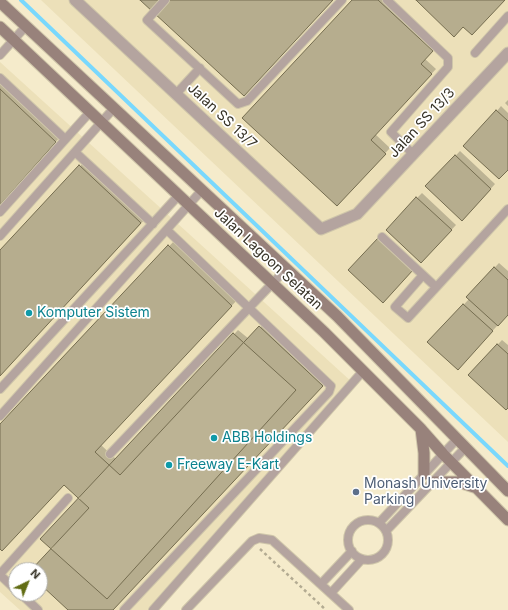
<!DOCTYPE html>
<html>
<head>
<meta charset="utf-8">
<style>
  body { margin:0 }
  #map { position:relative; width:508px; height:610px; overflow:hidden; background:#f5ebcb; font-family:Inter,sans-serif }
  canvas { display:block }
  .north { position:absolute; left:8px; top:562px; width:40px; height:40px; box-sizing:border-box; background:#fff; border:1px solid #aeada8; border-radius:50%; rotate:43deg; font-size:11px; font-weight:700; line-height:16px; text-align:center; color:#353125 }
  .north::after { content:''; display:block; margin:auto; width:14px; height:18px; background:#616c13; clip-path:polygon(50% 0,100% 100%,50% 72%,0 100%) }
</style>
</head>
<body>
<div id="map">
<canvas width="508" height="610"></canvas>
<div class="north">N</div>
</div>
<script>
const ctx = document.querySelector('canvas').getContext('2d');
ctx.lineJoin = 'round';
function paint(path, color) { ctx.fillStyle = color; ctx.fill(path, 'evenodd'); }
const shape = rows => new Path2D(rows.map(r => 'M' + r).join(''));
function trace(path, color, width, dash) { ctx.strokeStyle = color; ctx.lineWidth = width; ctx.lineCap = dash ? 'butt' : 'round'; ctx.setLineDash(dash || []); ctx.stroke(path); }
function label(font, color, halo, rows, align = 'center') {
  ctx.font = font + ' Inter,sans-serif'; ctx.lineWidth = 3.5; ctx.setLineDash([]); ctx.textBaseline = 'middle'; ctx.strokeStyle = halo; ctx.fillStyle = color; for (const [text, x, y, turn = 0] of rows) {
    ctx.save(); ctx.translate(x, y); ctx.rotate((+turn || 0) * Math.PI / 180); ctx.textAlign = isNaN(turn) ? turn : align; if (halo) ctx.strokeText(text, 0, 0); ctx.fillText(text, 0, 0); ctx.restore();
  }
}
paint(shape([
  [41,0,508,0,508,442],
  [0,62,353,383,153,610,20,610,0,592],
  [16,570,40,570,40,594,16,594]
]), '#ece0b9');
paint(shape([
  [353,0,388,0,437,46,425,59,436,69,375,134,390,148,341,200],
  [0,80,60,137,0,204],
  [508,100,508,106,505,103],
  [501,106,508,113,508,169,497,111],
  [460,151,495,184,467,215,427,186],
  [86,160,147,217,0,375,0,251],
  [422,193,456,225,426,257,417,198],
  [175,240,238,299,101,445,116,459,238,330,249,339,266,321,329,379,112,610,69,610,40,582,40,570,33,570,52,549,80,498,65,484,0,548,0,426],
  [499,263,508,271,508,314,462,364,429,342,469,299,467,297],
  [502,340,508,345,508,406,469,375]
]), '#0003');
trace(shape([
  [21,0,508,466]
]), '#79d8fd', 4);
const building = shape([
  [140,0,333,0,244,96,140,0],
  [352,0,378,0,433,51,421,64,432,74,371,140,386,154,337,206,242,118,352,0],
  [416,0,505,0,472,35,463,27,454,37,416,0],
  [0,89,56,142,0,205,0,89],
  [496,110,508,121,508,170,499,179,463,146,496,110],
  [455,155,491,189,462,221,425,186,455,155],
  [79,165,141,223,0,376,0,250,79,165],
  [416,197,452,230,421,263,386,230,416,197],
  [378,238,413,270,383,303,348,270,378,238],
  [168,245,232,306,95,452,120,475,259,326,323,386,113,610,68,610,40,584,40,570,31,570,89,508,64,485,2,551,0,549,0,424,168,245],
  [494,267,508,280,508,315,498,326,466,297,494,267],
  [463,304,493,331,458,370,427,342,463,304],
  [233,333,296,390,107,599,40,539,233,333],
  [497,344,508,354,508,408,506,410,468,375,497,344]
]);
paint(building, '#b6ad8e');
trace(building, '#756d50', 1);
const service = shape([
  [165,0,147,20,238,104,247,101,342,0],
  [387,0,448,58,448,67,391,132,413,154],
  [475,53,508,16],
  [0,55,26,26],
  [0,78,65,139],
  [176,94,200,68],
  [75,152,153,224],
  [0,212,90,112],
  [0,236,114,108],
  [382,237,436,287],
  [423,275,395,307,408,318,508,209],
  [0,389,179,195],
  [0,416,202,190],
  [110,454,287,268],
  '348 540a20 20 0 1 1 40 0a20 20 0 1 1-40 0Z',
  [379,523,457,439],
  [386,531,465,448],
  [0,574,68,498],
  [0,575,16,590],
  [321,584,352,551],
  [331,593,362,559],
  [21,594,38,610],
  [124,610,329,392,331,386,167,230],
  [153,610,363,371],
  [186,610,252,541,259,538,272,540,349,610]
]);
const minor = shape([
  [75,0,321,229,357,214,508,53]
]);
const secondary = shape([
  [0,2,337,316,508,491],
  [0,27,324,332,420,428,443,454,508,520],
  [421,429,424,453,424,474],
  [433,482,459,482,474,487]
]);
trace(service, '#cfc6aa', 10);
trace(minor, '#cfc6aa', 13);
trace(secondary, '#cfc6aa', 13);
trace(shape([
  [260,549,326,610]
]), '#b3ab92', 2.5, [3, 3]);
trace(service, '#b4a49f', 8);
trace(minor, '#b4a49f', 11);
trace(secondary, '#98827b', 11);
for (const [x, y, r, color] of [
  [29,313,4,"#0f9aa8"],
  [214,438,4,"#0f9aa8"],
  [169,465,4,"#0f9aa8"],
  [356,492,4,"#5c6f8a"]
]) { const dot = new Path2D(); dot.arc(x, y, r, 0, 2 * Math.PI); ctx.fillStyle = color; ctx.fill(dot); trace(dot, '#fff', 1.5); }
label('14px', '#353125', '#fff', [
  ["Jalan SS 13/7",222,116,43],
  ["Jalan SS 13/3",422,123,-47],
  ["Jalan Lagoon Selatan",268,259,43]
]);
label('14px', '#0d838f', '#fff', [
  ["Komputer Sistem",37,313],
  ["ABB Holdings",222,438],
  ["Freeway E-Kart",177,465]
], 'left');
label('14px', '#4e5e75', '#fff', [
  ["Monash University",364,484],
  ["Parking",364,500]
], 'left');
</script>
</body>
</html>
